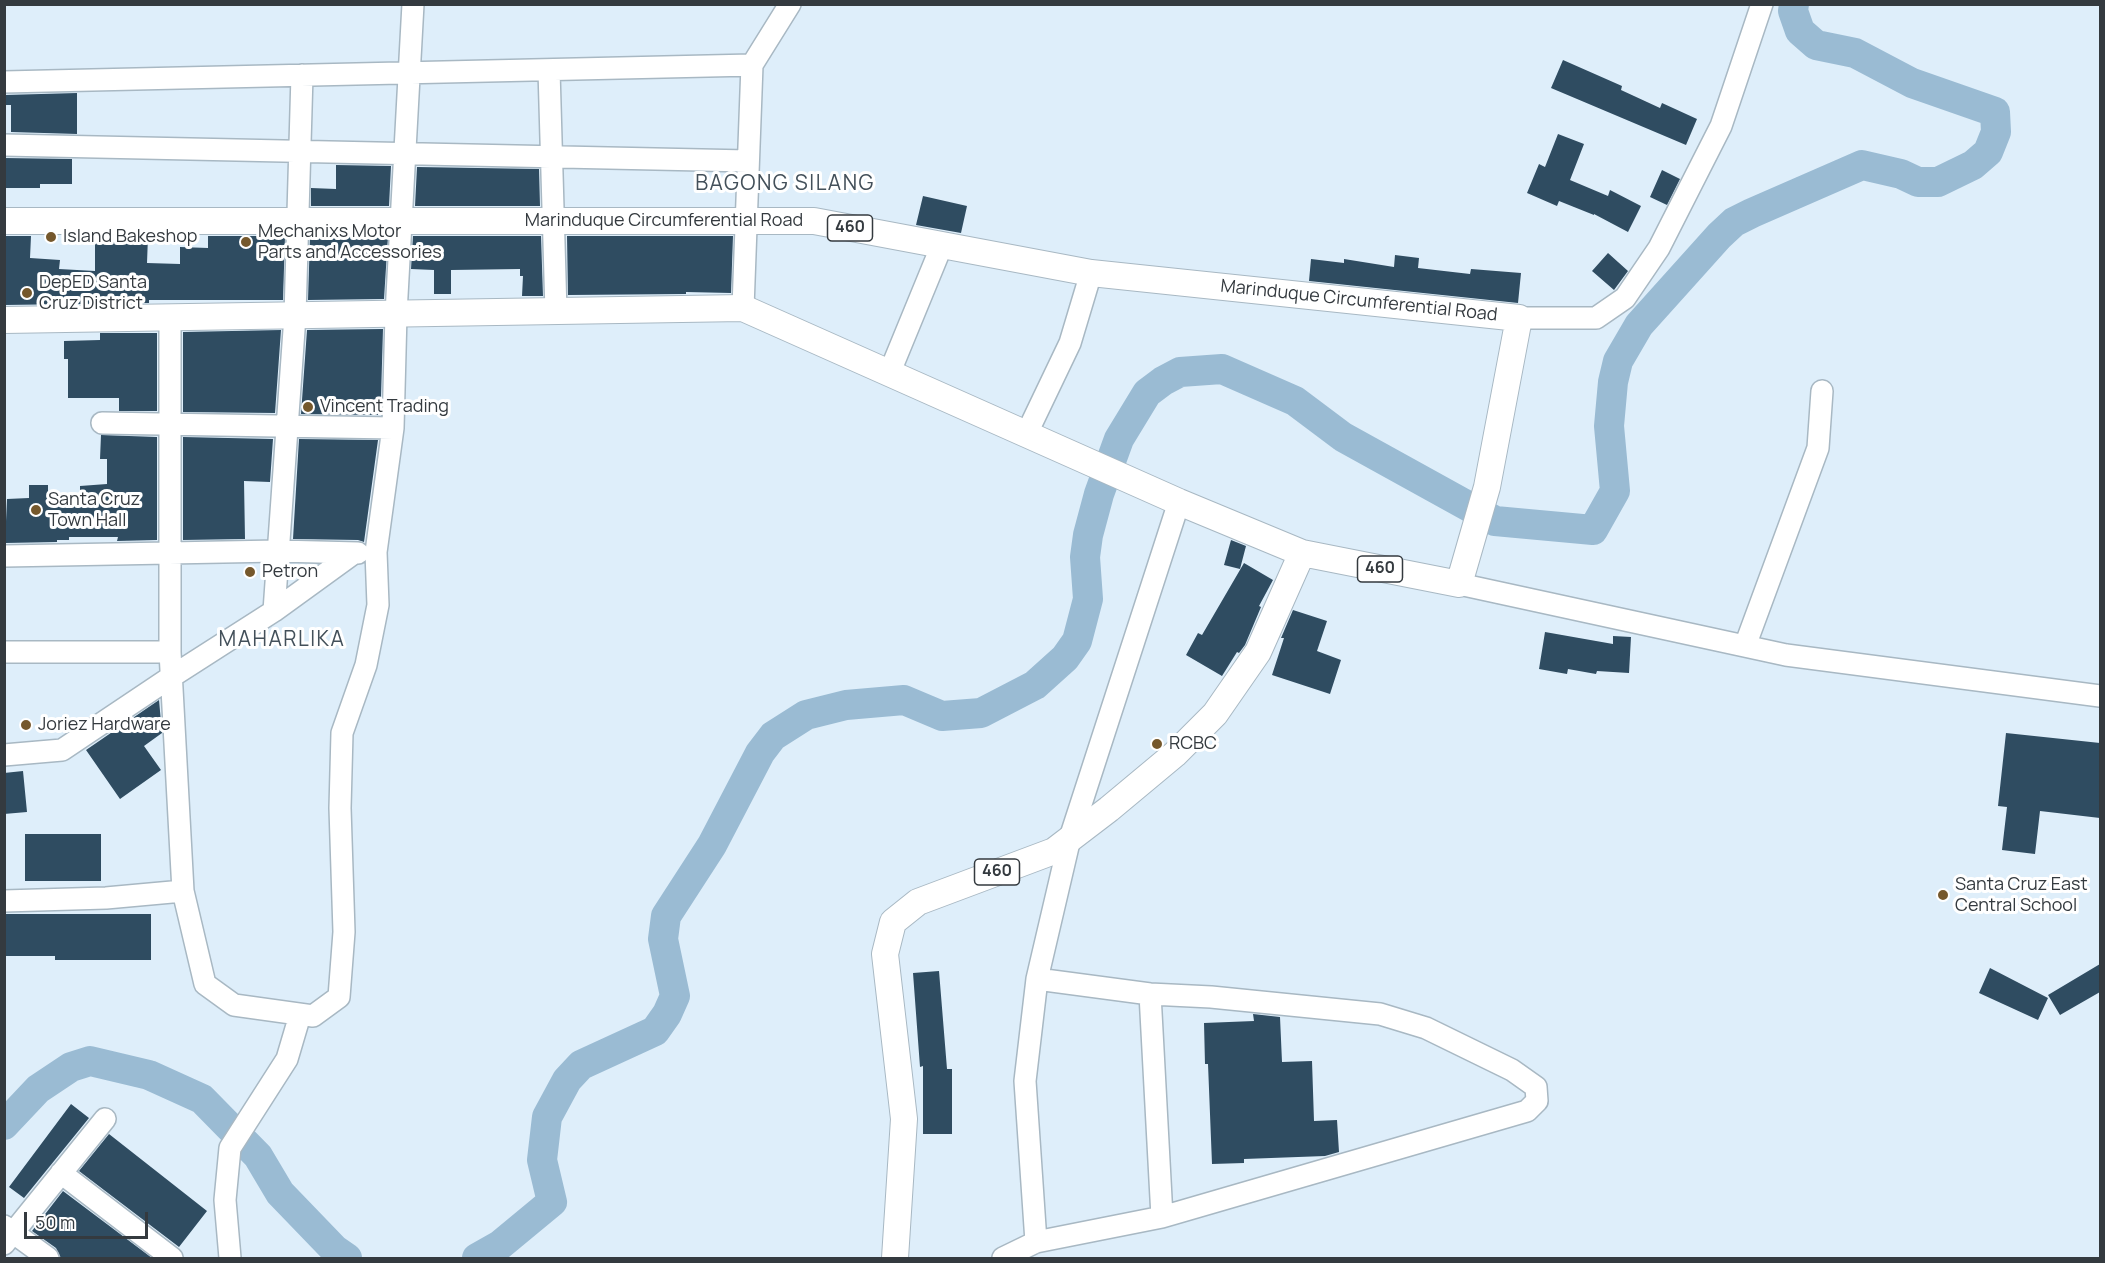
<!DOCTYPE html>
<html>
<head>
<meta charset="utf-8">
<style>
  body { margin:0 }
  #map { position:relative; width:2105px; height:1263px; overflow:hidden; background:#deeefa; font-family:Manrope,sans-serif }
  canvas { display:block }
  .frame { position:absolute; inset:0; border:6px solid #343a3f; pointer-events:none }
  .scale { position:absolute; left:24px; top:1212px; width:124px; height:27px; box-sizing:border-box; border:3px solid #343a3f; border-top:0; padding-left:8px; font-size:18px; line-height:21px; white-space:nowrap; color:#343a3f; -webkit-text-stroke:4px #fff; paint-order:stroke }
</style>
</head>
<body>
<div id="map">
<canvas width="2105" height="1263"></canvas>
<div class="frame"></div>
<div class="scale">50 m</div>
</div>
<script>
const ctx = document.querySelector('canvas').getContext('2d');
ctx.lineJoin = 'round';
const shape = rows => new Path2D(rows.map(r => 'M' + r).join(''));
function trace(path, color, width, dash) { ctx.strokeStyle = color; ctx.lineWidth = width; ctx.lineCap = dash ? 'butt' : 'round'; ctx.setLineDash(dash || []); ctx.stroke(path); }
function paint(path, color) { ctx.fillStyle = color; ctx.fill(path, 'evenodd'); }
function label(font, color, halo, rows, align = 'center') {
  ctx.font = font + ' Manrope,sans-serif'; ctx.lineWidth = 6; ctx.setLineDash([]); ctx.textBaseline = 'middle'; ctx.strokeStyle = halo; ctx.fillStyle = color; for (const [text, x, y, turn = 0] of rows) {
    ctx.save(); ctx.translate(x, y); ctx.rotate((+turn || 0) * Math.PI / 180); ctx.textAlign = isNaN(turn) ? turn : align; if (halo) ctx.strokeText(text, 0, 0); ctx.fillText(text, 0, 0); ctx.restore();
  }
}
trace(shape([
  [4,1125,38,1089,71,1067,90,1061,149,1075,202,1099,258,1156,280,1193,334,1249,347,1258],
  [477,1258,500,1245,552,1202,542,1160,547,1117,567,1080,581,1065,655,1031,667,1014,675,996,663,939,666,916,712,845,760,753,773,736,806,715,846,705,904,700,942,716,981,713,1035,685,1065,658,1077,641,1088,599,1085,557,1088,535,1099,494,1119,439,1147,393,1163,381,1180,372,1222,369,1295,401,1343,437,1495,521,1593,530,1615,491,1609,426,1613,382,1618,361,1639,325,1719,236,1734,222,1752,213,1862,165,1901,174,1918,182,1938,182,1973,165,1988,152,1996,132,1995,112,1912,83,1855,53,1816,45,1800,31,1793,11,1794,4]
]), '#9abbd3', 30);
paint(shape([
  [1563,60,1622,86,1621,90,1660,108,1662,103,1697,119,1686,145,1551,88],
  [77,93,77,134,11,132,11,105,4,105,5,95],
  [1558,134,1584,144,1570,180,1608,196,1610,190,1641,206,1628,232,1594,214,1594,215,1559,201,1557,206,1527,193,1539,164,1545,167],
  [4,158,72,159,72,184,40,184,40,188,4,188],
  [336,165,391,166,389,206,311,206,311,188,336,189],
  [417,167,539,169,540,206,415,206],
  [1662,170,1680,179,1667,205,1650,197],
  [923,196,967,206,961,233,916,225],
  [4,236,31,236,30,258,60,260,59,269,95,271,95,241,134,243,134,236,148,236,147,263,180,264,180,247,208,248,208,236,285,236,283,300,149,300,149,303,4,305],
  [310,236,388,236,384,299,308,300],
  [413,236,541,236,543,296,522,296,523,276,520,276,520,269,451,270,451,294,434,294,434,270,411,269],
  [567,236,733,236,731,293,686,292,686,294,568,295],
  [1608,253,1628,271,1614,290,1592,271],
  [1395,255,1419,258,1418,268,1470,274,1471,269,1521,273,1518,303,1309,281,1311,259,1344,263,1344,259,1394,267],
  [383,329,381,397,379,397,378,415,301,414,307,330],
  [281,330,275,413,183,412,183,332],
  [100,333,157,333,157,411,119,411,119,398,68,398,68,359,64,359,64,341,100,340],
  [101,435,157,437,157,540,117,541,118,537,69,537,69,540,57,540,57,542,5,543,7,499,29,498,29,485,48,485,48,499,80,499,80,486,107,484,107,459,100,459],
  [183,437,273,439,270,482,244,481,245,539,183,540],
  [299,439,378,440,364,542,358,540,293,539],
  [1231,540,1246,546,1240,569,1224,565],
  [1244,563,1273,580,1259,606,1261,607,1245,645,1239,653,1237,652,1222,676,1186,655,1198,633,1202,635],
  [1293,610,1327,621,1317,651,1341,660,1330,694,1272,675,1284,638,1281,638],
  [1545,632,1613,644,1613,636,1631,637,1629,673,1597,671,1596,674,1568,669,1567,674,1539,669],
  [159,700,162,733,144,746,161,770,120,799,86,750],
  [2006,733,2100,743,2100,818,2040,811,2035,854,2002,850,2007,807,1998,806],
  [23,771,27,812,4,814,4,773],
  [25,834,101,834,101,881,25,881],
  [4,914,151,914,151,960,55,960,55,956,4,956],
  [2100,964,2100,992,2060,1015,2048,995],
  [1990,968,2048,998,2038,1020,1979,993],
  [939,971,947,1069,952,1069,952,1134,923,1134,923,1066,920,1067,913,973],
  [1253,1014,1280,1017,1282,1062,1312,1061,1314,1121,1337,1120,1339,1152,1325,1156,1244,1159,1244,1163,1212,1164,1208,1064,1205,1064,1204,1023,1254,1021],
  [71,1104,89,1118,24,1198,9,1187],
  [109,1134,207,1211,179,1247,79,1171],
  [63,1191,152,1258,61,1258,56,1248,32,1231]
]), '#2f4c61');
const minor = shape([
  [549,70,556,312],
  [4,82,752,65],
  [4,145,748,161],
  [743,308,752,65,790,4],
  [170,318,170,652,183,891,205,984,234,1005,313,1016,339,997,344,932,340,808,342,733,366,665,378,605,376,552,393,428,396,314,413,4],
  [1519,318,1596,318,1625,298,1659,248,1721,126,1762,4],
  [889,374,942,245],
  [102,423,393,428],
  [1026,435,1070,343,1091,273],
  [4,556,278,551,358,553],
  [1459,584,1786,655,2100,696],
  [274,611,295,316,302,75],
  [1745,646,1818,448,1822,391],
  [4,652,170,652],
  [4,755,62,750,171,677,274,611,354,553],
  [4,901,106,898,183,891],
  [1150,994,1162,1217],
  [61,1173,172,1258],
  [4,1226,48,1258],
  [1036,1242,1025,1081,1037,979],
  [4,1244,105,1119],
  [230,1258,225,1200,230,1148,287,1059,300,1015],
  [1003,1258,1036,1242,1162,1217,1527,1111,1537,1101,1536,1087,1512,1070,1426,1028,1380,1014,1211,997,1150,994,1037,979,1070,838,1179,502]
]);
const major = shape([
  [4,221,814,221,1091,273,1519,318,1487,487,1459,584,1302,553,1179,502,743,308,4,320],
  [895,1258,904,1119,885,954,893,922,918,902,1054,851,1109,809,1175,754,1215,714,1258,652,1302,553]
]);
trace(minor, '#a8b8c3', 24);
trace(major, '#a8b8c3', 28);
trace(minor, '#fff', 21);
trace(major, '#fff', 26);
for (const [x, y, r, color] of [
  [51,237,6,"#75582c"],
  [246,242,6,"#75582c"],
  [27,293,6,"#75582c"],
  [308,407,6,"#75582c"],
  [36,510,6,"#75582c"],
  [250,572,6,"#75582c"],
  [26,725,6,"#75582c"],
  [1157,744,6,"#75582c"],
  [1943,895,6,"#75582c"]
]) { const dot = new Path2D(); dot.arc(x, y, r, 0, 2 * Math.PI); ctx.fillStyle = color; ctx.fill(dot); trace(dot, '#fff', 2); }
for (const [x, y, w] of [
  [850,228,45],
  [1380,569,45],
  [997,872,45]
]) { const box = new Path2D(); box.roundRect(x - w / 2, y - 13, w, 26, 4.5); ctx.fillStyle = '#fff'; ctx.fill(box); trace(box, '#343a3f', 1.5); }
label('bold 16px', '#343a3f', null, [
  ["460",850,228],
  ["460",1380,569],
  ["460",997,872]
]);
label('18px', '#343a3f', '#fff', [
  ["Marinduque Circumferential Road",664,221],
  ["Marinduque Circumferential Road",1359,301,6]
]);
label('18px', '#343a3f', '#fff', [
  ["Mechanixs Motor",258,232],
  ["Parts and Accessories",258,253],
  ["Island Bakeshop",63,237],
  ["DepED Santa",39,283],
  ["Cruz District",39,304],
  ["Vincent Trading",320,407],
  ["Santa Cruz",48,500],
  ["Town Hall",48,521],
  ["Petron",262,572],
  ["Joriez Hardware",38,725],
  ["RCBC",1169,744],
  ["Santa Cruz East",1955,885],
  ["Central School",1955,906]
], 'left');
ctx.letterSpacing = '1.5px';
label('21px', '#43505a', '#fff', [
  ["BAGONG SILANG",785,184],
  ["MAHARLIKA",282,640]
]);
ctx.letterSpacing = '0px';
</script>
</body>
</html>
